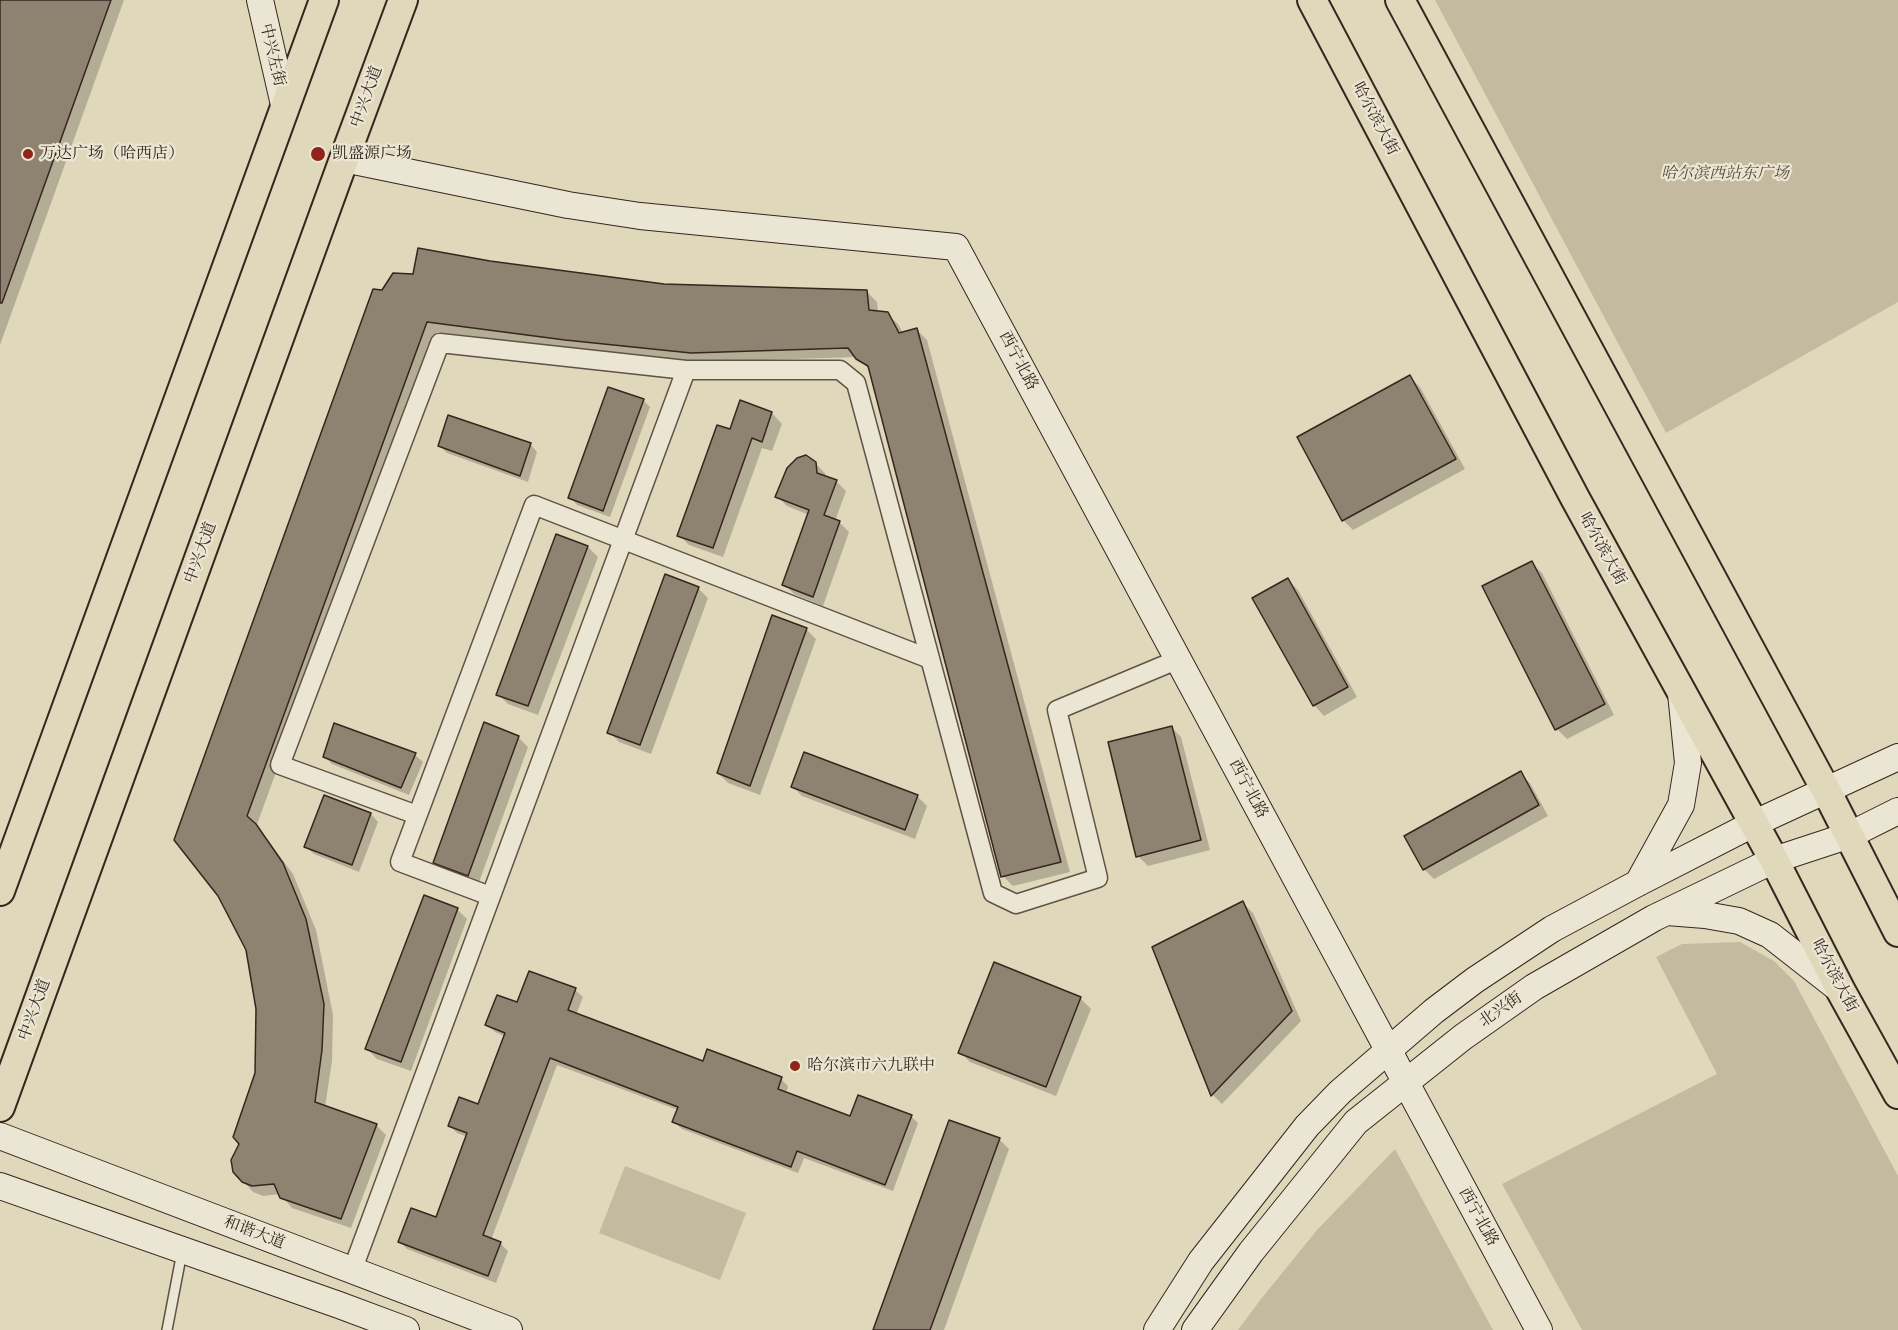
<!DOCTYPE html>
<html>
<head>
<meta charset="utf-8">
<style>
  body { margin:0 }
  canvas { display:block; background:#e0d8bb }
</style>
</head>
<body>
<canvas width="1898" height="1330"></canvas>
<script>
const ctx = document.querySelector('canvas').getContext('2d');
ctx.lineJoin = 'round';
function paint(path, color) { ctx.fillStyle = color; ctx.fill(path, 'evenodd'); }
const shape = rows => new Path2D(rows.map(r => 'M' + r).join(''));
function trace(path, color, width, dash) { ctx.strokeStyle = color; ctx.lineWidth = width; ctx.lineCap = dash ? 'butt' : 'round'; ctx.setLineDash(dash || []); ctx.stroke(path); }
function label(font, color, halo, rows, align = 'center') {
  ctx.font = font + ' "IM FELL Great Primer","Noto Serif SC",serif'; ctx.lineWidth = 4.5; ctx.setLineDash([]); ctx.textBaseline = 'middle'; ctx.strokeStyle = halo; ctx.fillStyle = color; for (const [text, x, y, turn = 0] of rows) {
    ctx.save(); ctx.translate(x, y); ctx.rotate((+turn || 0) * Math.PI / 180); ctx.textAlign = isNaN(turn) ? turn : align; if (halo) ctx.strokeText(text, 0, 0); ctx.fillText(text, 0, 0); ctx.restore();
  }
}
paint(shape([
  [1435,0,1898,0,1898,302,1666,433],
  [1740,942,1774,961,1794,981,1898,1176,1898,1330,1582,1330,1502,1184,1717,1074,1656,957,1682,944],
  [1395,1149,1493,1330,1238,1330,1261,1299,1317,1230],
  [625,1166,746,1213,720,1280,599,1233]
]), '#c3baa0');
paint(shape([
  [0,0,124,0,0,345],
  [489,263,664,286,867,292,877,302,878,312,887,314,898,324,903,333,917,330,927,340,1070,872,1013,886,1003,876,871,371,857,357,702,362,576,349,437,332,256,827,265,836,293,874,316,930,333,1015,332,1061,325,1107,376,1125,386,1135,351,1228,292,1208,280,1194,263,1196,253,1192,243,1181,240,1144,256,1073,258,1009,248,949,219,895,383,291,415,276],
  [1410,377,1420,387,1465,469,1353,530,1343,520],
  [643,400,650,407,610,517,577,505,570,497],
  [741,402,772,413,782,424,772,451,762,448,723,557,689,545,679,535,731,431],
  [530,444,537,452,528,482,447,453,440,446],
  [815,463,825,473,826,478,836,481,846,491,835,521,839,522,849,532,823,606,794,594,784,584,809,515,787,506,777,496],
  [588,547,598,557,538,715,508,704,498,694],
  [1532,563,1542,573,1614,715,1567,739,1557,729],
  [1288,580,1298,590,1357,697,1324,716,1314,705],
  [698,588,708,598,651,754,619,742,609,732],
  [806,629,816,639,760,795,728,783,718,773],
  [335,725,415,755,423,762,409,795,332,764,325,757],
  [1171,727,1181,737,1210,850,1148,866,1138,856],
  [518,737,528,747,478,885,445,872,435,862],
  [1520,773,1530,783,1548,816,1434,879,1424,869],
  [792,786,917,796,927,806,915,839,802,796],
  [325,797,371,814,378,822,359,872,314,854,306,847],
  [1243,903,1253,913,1301,1021,1222,1104,1213,1095,1153,948],
  [457,909,467,919,411,1071,377,1059,367,1049],
  [995,964,1081,999,1091,1009,1056,1096,970,1062,960,1052],
  [575,990,583,997,576,1015,704,1063,781,1079,788,1086,786,1094,851,1118,911,1116,918,1123,893,1191,804,1158,798,1173,682,1129,674,1122,678,1110,557,1065,491,1240,500,1243,508,1251,496,1283,407,1249,400,1242,437,1219,468,1137,457,1133,450,1126,479,1106,506,1037,495,1032,487,1025,518,1004],
  [999,1139,1009,1149,944,1330,875,1330]
]), '#0003');
const building = shape([
  [0,0,111,0,2,303,0,303,0,0],
  [418,248,490,261,664,284,867,290,869,310,888,312,899,333,917,328,1061,862,1001,877,868,366,856,359,848,348,691,353,565,340,427,322,247,816,256,824,283,863,306,919,324,1004,322,1050,315,1102,377,1124,341,1219,280,1198,274,1184,252,1186,242,1182,233,1172,231,1160,239,1144,233,1137,255,1073,256,1009,246,950,218,896,174,840,373,289,382,290,393,273,413,274,418,248],
  [1410,375,1456,459,1342,521,1297,437,1410,375],
  [608,387,644,399,603,511,568,498,608,387],
  [740,400,772,412,762,442,752,438,713,548,677,536,717,425,730,429,740,400],
  [448,415,531,443,520,476,438,446,448,415],
  [806,455,816,462,817,473,837,480,824,515,840,521,813,597,782,585,809,510,775,497,787,468,797,458,806,455],
  [556,534,588,546,528,706,496,695,556,534],
  [1532,561,1605,704,1555,730,1482,586,1532,561],
  [665,574,699,587,640,745,607,733,665,574],
  [1288,578,1348,687,1313,706,1252,598,1288,578],
  [772,615,807,628,750,786,717,773,772,615],
  [484,722,519,736,468,876,433,863,484,722],
  [334,723,416,753,401,788,323,757,334,723],
  [1172,726,1201,840,1136,857,1108,742,1172,726],
  [804,752,918,795,905,830,791,787,804,752],
  [1521,771,1539,805,1423,870,1404,836,1521,771],
  [324,795,371,813,352,865,304,847,324,795],
  [424,895,458,908,401,1062,365,1049,424,895],
  [1243,901,1292,1011,1211,1096,1152,947,1243,901],
  [994,962,1081,997,1046,1087,958,1053,994,962],
  [529,971,576,988,568,1010,703,1061,707,1049,782,1077,778,1089,850,1116,858,1095,912,1115,885,1185,797,1151,791,1167,672,1122,678,1107,550,1058,483,1235,501,1242,488,1276,398,1242,411,1208,436,1217,467,1133,448,1126,459,1097,478,1104,505,1033,485,1025,497,995,517,1002,529,971],
  [949,1120,1000,1138,930,1330,873,1330,949,1120]
]);
paint(building, '#8e8370');
trace(building, '#36261f', 1.5);
const lane = shape([
  [167,1330,182,1252]
]);
const street = shape([
  [417,815,280,765,440,343,686,370],
  [490,896,400,862,534,505,930,659],
  [352,1271,686,370,840,370,856,383,993,893,1016,904,1098,878,1057,710,1179,659]
]);
const secondary = shape([
  [260,0,285,109],
  [344,159,568,205,640,216,956,247,1539,1330],
  [1638,883,1681,805,1688,763,1681,693],
  [1667,912,1705,915,1739,921,1770,935,1839,989],
  [0,1136,509,1330],
  [0,1186,339,1305,406,1330],
  [1157,1330,1201,1261,1307,1126,1340,1092,1434,1011,1475,980,1552,929,1638,883,1753,824,1898,757],
  [1195,1330,1251,1252,1356,1122,1463,1037,1534,987,1654,918,1774,860,1850,835,1898,811]
]);
const primary = shape([
  [1312,0,1575,498,1774,860,1841,991,1898,1094],
  [1400,0,1827,792,1898,932],
  [0,891,324,0],
  [0,1107,344,159,403,0]
]);
trace(lane, '#605246', 12);
trace(street, '#605246', 21);
trace(secondary, '#36261f', 28);
trace(primary, '#36261f', 32);
trace(lane, '#ebe6d3', 9);
trace(street, '#ebe6d3', 18);
trace(secondary, '#ebe6d3', 26);
trace(primary, '#e0d8bb', 28);
for (const [x, y, r, color] of [
  [28,154,6,"#8f2418"],
  [318,154,8,"#8f2418"],
  [795,1066,6,"#8f2418"]
]) { const dot = new Path2D(); dot.arc(x, y, r, 0, 2 * Math.PI); ctx.fillStyle = color; ctx.fill(dot); trace(dot, '#ebe6d3', 2); }
label('16px', '#36261f', '#ebe6d3', [
  ["中兴左街",272,55,77],
  ["中兴大道",367,97,-70],
  ["哈尔滨大街",1375,119,62],
  ["西宁北路",1018,361,62],
  ["哈尔滨大街",1602,549,61],
  ["中兴大道",201,553,-70],
  ["西宁北路",1248,789,62],
  ["哈尔滨大街",1834,976,62],
  ["中兴大道",35,1010,-70],
  ["北兴街",1501,1010,-35],
  ["西宁北路",1478,1217,61],
  ["和谐大道",254,1233,21]
]);
label('16px', '#36261f', '#ebe6d3', [
  ["万达广场（哈西店）",40,154],
  ["凯盛源广场",332,154],
  ["哈尔滨市六九联中",807,1066]
], 'left');
label('italic 16px', '#594b3f', '#ebe6d3', [
  ["哈尔滨西站东广场",1725,174]
]);
</script>
</body>
</html>
